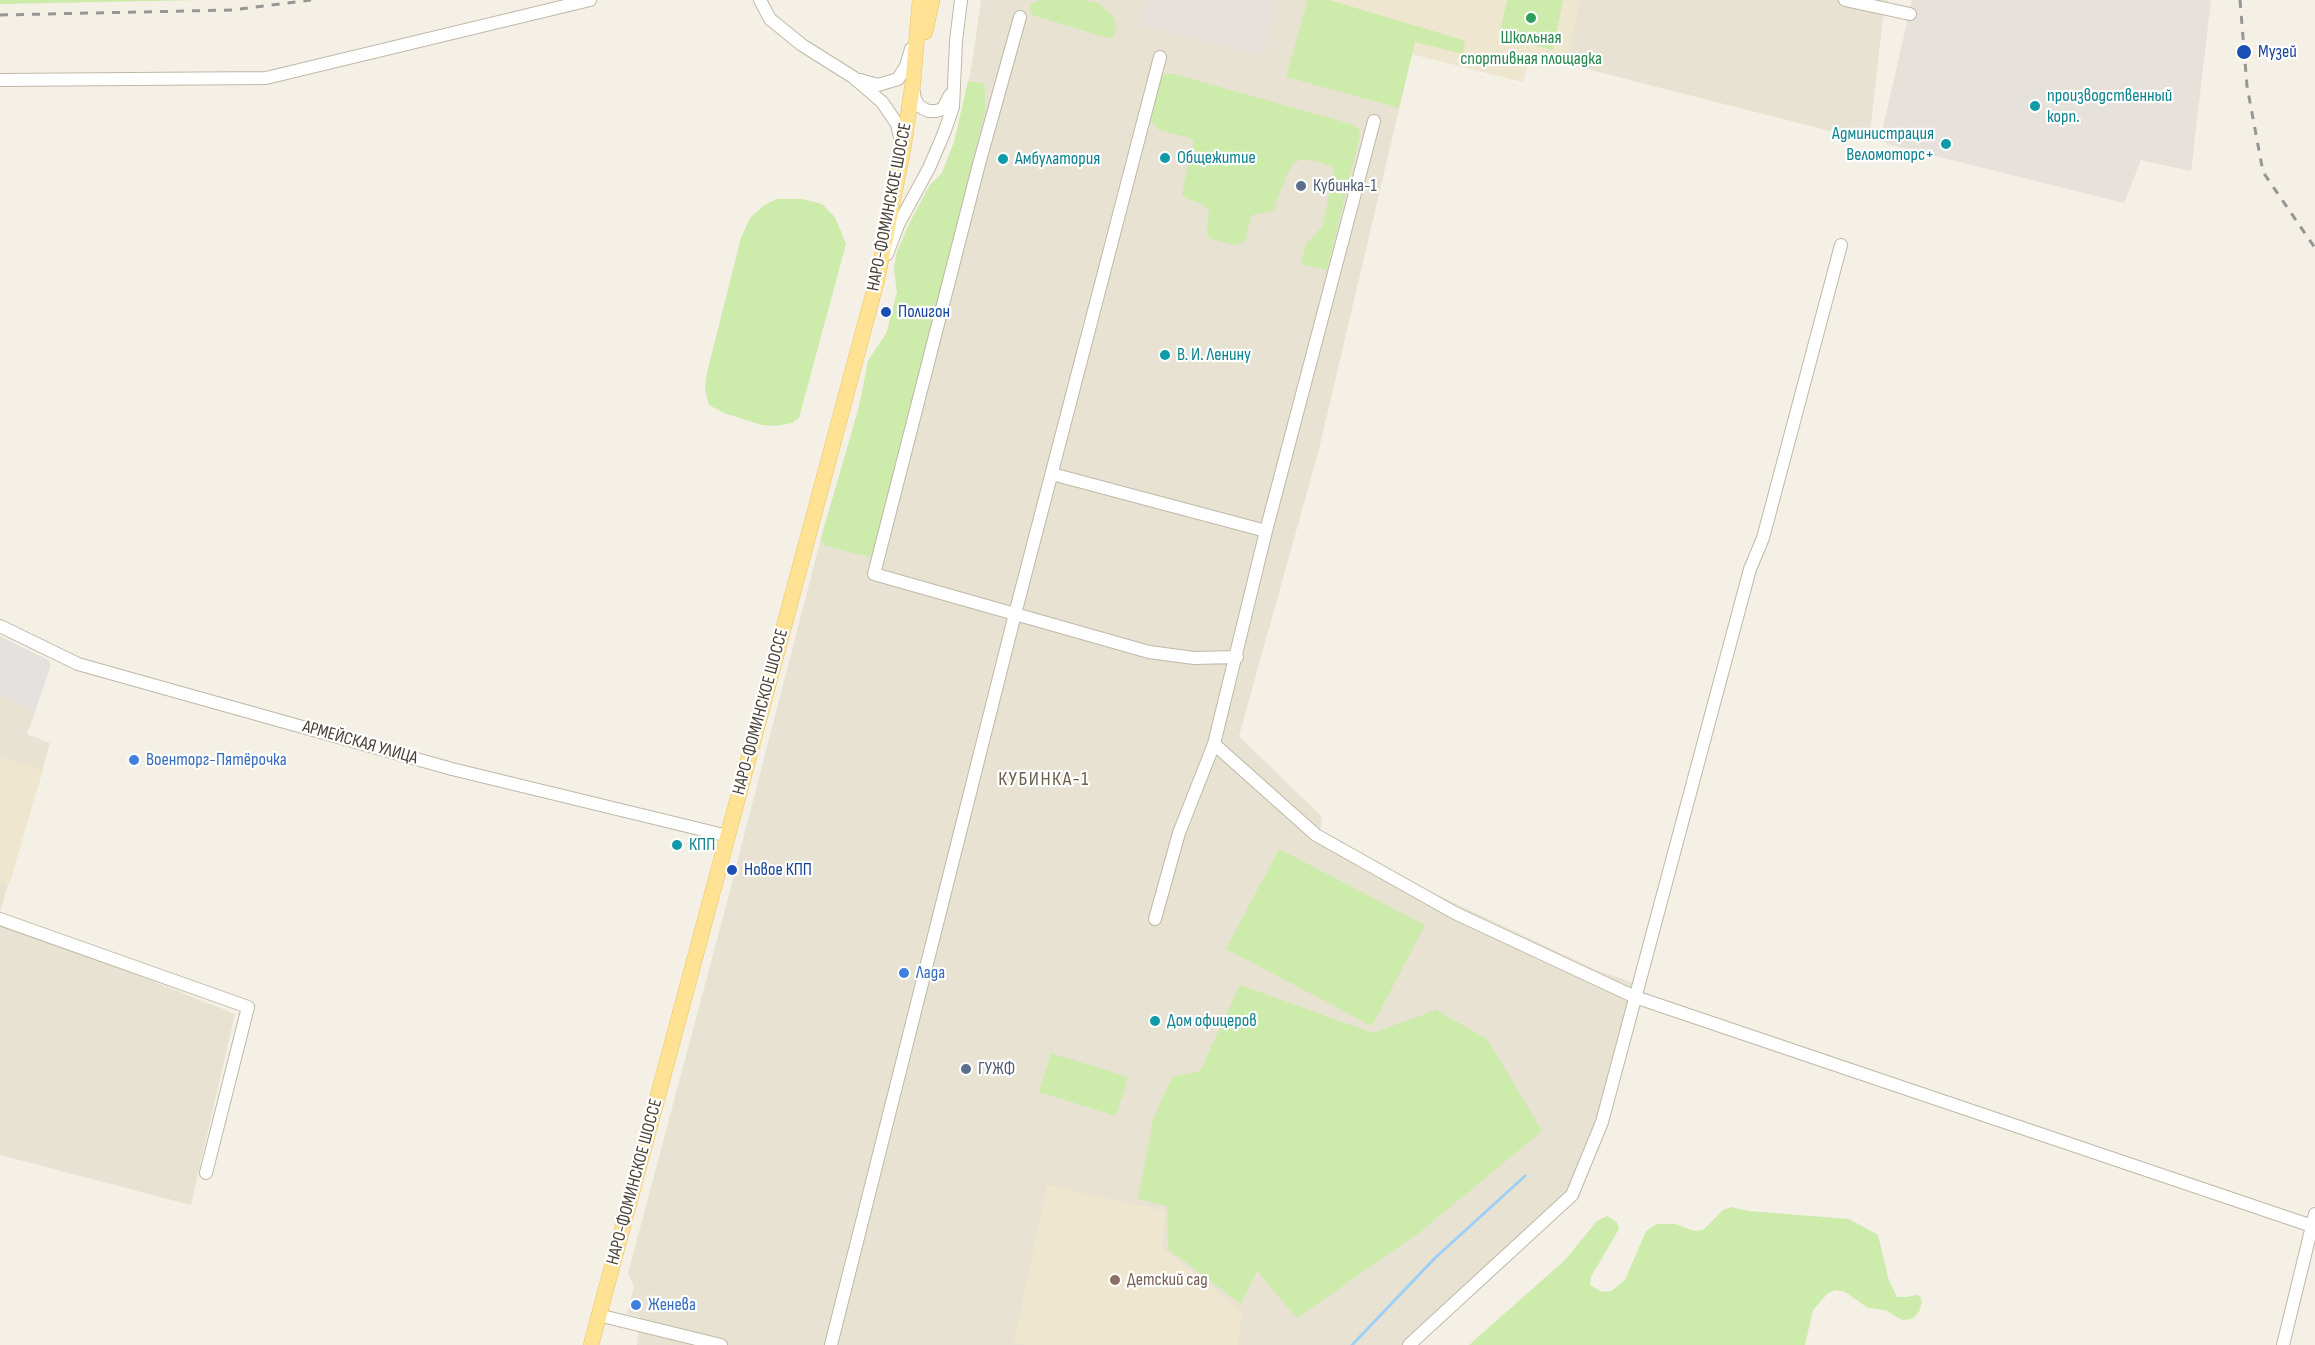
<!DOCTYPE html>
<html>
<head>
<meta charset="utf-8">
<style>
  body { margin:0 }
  canvas { display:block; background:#f4f0e5 }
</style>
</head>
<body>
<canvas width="2315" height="1345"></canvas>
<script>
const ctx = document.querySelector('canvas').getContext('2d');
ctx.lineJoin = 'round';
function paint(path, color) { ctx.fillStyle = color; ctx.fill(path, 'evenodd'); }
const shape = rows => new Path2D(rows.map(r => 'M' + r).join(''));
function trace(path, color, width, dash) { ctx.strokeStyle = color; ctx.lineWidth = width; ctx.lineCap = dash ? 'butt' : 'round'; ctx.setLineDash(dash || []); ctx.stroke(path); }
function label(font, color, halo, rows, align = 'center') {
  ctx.font = font + ' "Sofia Sans Condensed",sans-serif'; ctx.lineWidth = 4.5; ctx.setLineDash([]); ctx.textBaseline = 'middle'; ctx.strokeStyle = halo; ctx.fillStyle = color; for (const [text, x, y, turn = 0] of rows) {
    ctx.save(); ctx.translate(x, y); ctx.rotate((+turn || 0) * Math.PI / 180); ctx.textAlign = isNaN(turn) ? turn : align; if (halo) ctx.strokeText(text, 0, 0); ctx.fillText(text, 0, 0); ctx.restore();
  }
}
paint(shape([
  [981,0,1888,0,1884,9,1869,141,1567,64,1530,56,1523,82,1412,54,1319,449,1239,736,1322,817,1319,836,1385,870,1596,970,1638,984,1602,1122,1572,1195,1409,1345,637,1345,640,1317,627,1314,634,1287,628,1273,723,917,821,538,859,407,868,361,887,332,897,292,894,268,897,252,910,222,930,185,942,173,954,142,964,108,973,56],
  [0,694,35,712,27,734,50,743,0,912],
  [0,924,57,943,235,1014,191,1205,0,1155]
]), '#e8e2d3');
paint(shape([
  [1145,0,1277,0,1263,56,1139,25],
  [1912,0,2211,0,2191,171,2141,160,2124,203,1887,144,1881,136]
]), '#e6e1da');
paint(shape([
  [1308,0,1580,0,1567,64,1530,56,1523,82,1412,54,1399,108,1286,77],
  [0,757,43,770,9,885,0,882],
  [1047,1185,1165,1211,1162,1248,1243,1312,1237,1345,1026,1345,1014,1342]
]), '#eee6ce');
paint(shape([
  [0,0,201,0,0,4],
  [1040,0,1083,0,1098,3,1113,16,1116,25,1115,34,1111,39,1032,15,1030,9,1031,4],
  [1308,0,1329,0,1463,40,1465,45,1463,54,1415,42,1399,108,1286,77],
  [1507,0,1563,0,1553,50,1499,37],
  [1164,74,1174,74,1351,124,1359,129,1360,136,1327,270,1301,264,1306,244,1322,227,1334,172,1332,167,1316,161,1302,159,1294,163,1287,174,1273,211,1255,214,1251,217,1245,242,1233,245,1209,238,1207,232,1209,211,1204,205,1183,197,1182,192,1194,141,1191,138,1159,130,1151,121,1161,77],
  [968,81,985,84,985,111,875,554,868,557,824,545,821,538,859,407,868,361,887,332,897,292,894,268,897,252,910,222,930,185,942,173,954,142],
  [777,199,802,199,822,204,835,217,846,244,799,418,792,423,775,426,762,425,724,413,709,405,705,390,707,372,741,238,750,218,763,206],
  [1279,849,1425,925,1372,1026,1226,949],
  [1240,985,1373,1033,1436,1010,1487,1039,1542,1131,1420,1232,1297,1318,1257,1271,1241,1304,1168,1249,1167,1206,1138,1199,1153,1120,1172,1077,1200,1071],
  [1051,1053,1128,1077,1116,1116,1039,1092],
  [1732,1207,1748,1211,1849,1219,1878,1235,1889,1281,1897,1297,1907,1297,1916,1295,1920,1296,1922,1302,1919,1312,1912,1319,1902,1320,1885,1310,1868,1308,1845,1292,1835,1290,1828,1293,1813,1310,1805,1345,1469,1345,1565,1260,1597,1221,1607,1216,1617,1222,1619,1229,1591,1277,1590,1285,1602,1292,1611,1291,1625,1280,1646,1231,1657,1224,1675,1224,1694,1231,1703,1230,1723,1210]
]), '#cdebab');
paint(shape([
  [0,636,50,661,50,668,35,712,0,694]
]), '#e4e2de');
trace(shape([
  [1352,1345,1435,1258,1525,1176]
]), '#9dd0f5', 3);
const minor = shape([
  [760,0,770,19,802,45,853,77,882,102,897,124,902,146],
  [1845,0,1910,14],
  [1020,17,979,164,874,574,1149,652,1194,658,1237,657],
  [0,80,266,78,590,0],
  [860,80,878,85,898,79,906,66,911,49],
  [913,88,915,99,919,106,928,111,936,111,943,109,950,95],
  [887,254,898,225,929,168,944,133,953,107,956,41,961,0],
  [1052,474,1266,531],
  [0,626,78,664,452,769,728,836],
  [1214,744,1316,835,1455,913,1635,997,2312,1226],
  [0,919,248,1007,206,1173],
  [1155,919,1179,833,1214,744,1266,531,1374,121],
  [598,1315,721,1345],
  [831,1345,1015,614,1160,57],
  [1409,1345,1572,1195,1602,1122,1750,569,1763,538,1841,245],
  [2283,1345,2315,1214]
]);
const major = shape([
  [925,32,932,0],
  [591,1345,877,280,903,150,913,82,920,0]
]);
trace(minor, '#c0b8a7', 14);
trace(major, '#ecc35b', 16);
trace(minor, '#fff', 12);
trace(major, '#ffe293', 15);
trace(shape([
  [2240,0,2247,86,2263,172,2315,248],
  [0,15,232,10,311,0]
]), '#969696', 3, [8, 8]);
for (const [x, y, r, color] of [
  [1531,18,6,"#2e9e5b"],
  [2244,52,8,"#1a4fb4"],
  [2035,106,6,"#0f9aa8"],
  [1946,144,6,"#0f9aa8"],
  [1165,158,6,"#0f9aa8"],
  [1003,159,6,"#0f9aa8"],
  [1301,186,6,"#5c6f8a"],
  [886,312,6,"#1a4fb4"],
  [1165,355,6,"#0f9aa8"],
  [134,760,6,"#3f7fe0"],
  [677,845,6,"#0f9aa8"],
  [732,870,6,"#1a4fb4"],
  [904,973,6,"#3f7fe0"],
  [1155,1021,6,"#0f9aa8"],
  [966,1069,6,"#5c6f8a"],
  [1115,1280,6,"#8d6e63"],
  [636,1305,6,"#3f7fe0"]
]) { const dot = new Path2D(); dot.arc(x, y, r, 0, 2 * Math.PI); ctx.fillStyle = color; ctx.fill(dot); trace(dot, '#fff', 2); }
label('18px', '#27864d', '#fff', [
  ["Школьная",1531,38],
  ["спортивная площадка",1531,59]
]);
label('18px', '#164399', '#fff', [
  ["Музей",2258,52],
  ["Полигон",898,312],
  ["Новое КПП",744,870]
], 'left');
label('18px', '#0d838f', '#fff', [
  ["производственный",2047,96],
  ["корп.",2047,117],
  ["Администрация",1934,134,"right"],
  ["Веломоторс+",1934,155,"right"],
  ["Общежитие",1177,158],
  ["Амбулатория",1015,159],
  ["В. И. Ленину",1177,355],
  ["КПП",689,845],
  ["Дом офицеров",1167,1021]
], 'left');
label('18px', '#4e5e75', '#fff', [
  ["Кубинка-1",1313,186],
  ["ГУЖФ",978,1069]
], 'left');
label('18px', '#474034', '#fff', [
  ["НАРО-ФОМИНСКОЕ ШОССЕ",890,207,-79],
  ["НАРО-ФОМИНСКОЕ ШОССЕ",761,712,-75],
  ["АРМЕЙСКАЯ УЛИЦА",360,743,16],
  ["НАРО-ФОМИНСКОЕ ШОССЕ",635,1182,-75]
]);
label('18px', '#366cbe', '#fff', [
  ["Военторг-Пятёрочка",146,760],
  ["Лада",916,973],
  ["Женева",648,1305]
], 'left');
label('18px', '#785e54', '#fff', [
  ["Детский сад",1127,1280]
], 'left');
ctx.letterSpacing = '1.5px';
label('20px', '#6b5e4b', '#fff', [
  ["КУБИНКА-1",1044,780]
]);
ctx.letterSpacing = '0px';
</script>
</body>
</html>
